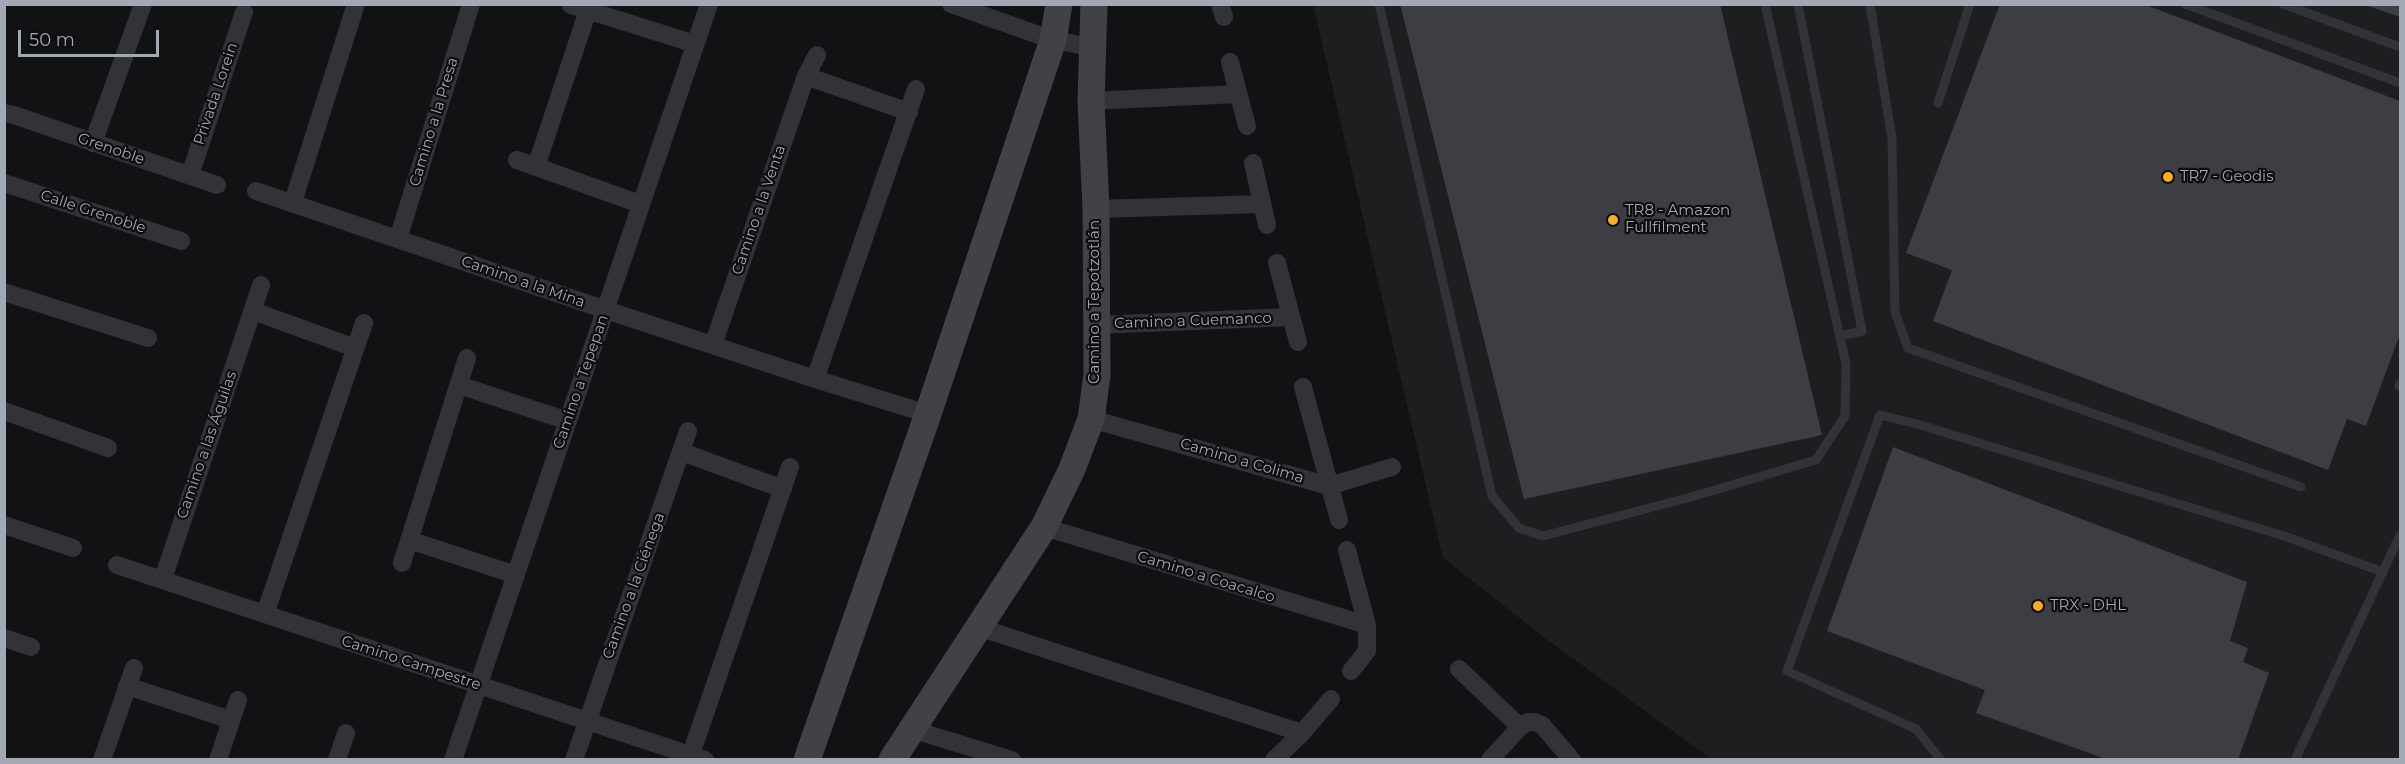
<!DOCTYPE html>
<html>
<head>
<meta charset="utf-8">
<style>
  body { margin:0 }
  #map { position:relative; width:2405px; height:764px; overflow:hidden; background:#111213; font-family:Montserrat,sans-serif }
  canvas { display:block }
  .frame { position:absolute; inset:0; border:6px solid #a2a8b4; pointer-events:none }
  .scale { position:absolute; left:18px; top:30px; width:141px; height:27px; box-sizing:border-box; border:3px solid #a2a8b4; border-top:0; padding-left:8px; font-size:18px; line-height:21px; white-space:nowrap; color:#a2a8b4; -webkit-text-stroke:4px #0d0d0e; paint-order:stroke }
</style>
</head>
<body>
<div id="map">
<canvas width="2405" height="764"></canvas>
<div class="frame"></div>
<div class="scale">50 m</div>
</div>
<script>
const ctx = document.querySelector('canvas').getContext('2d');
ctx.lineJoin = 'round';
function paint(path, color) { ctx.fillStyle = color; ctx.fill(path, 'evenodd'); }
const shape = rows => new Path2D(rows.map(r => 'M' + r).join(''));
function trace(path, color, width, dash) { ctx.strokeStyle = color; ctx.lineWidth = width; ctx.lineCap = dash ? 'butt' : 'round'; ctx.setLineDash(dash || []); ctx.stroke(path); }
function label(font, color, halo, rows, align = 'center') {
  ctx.font = font + ' Montserrat,sans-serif'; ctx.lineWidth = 4.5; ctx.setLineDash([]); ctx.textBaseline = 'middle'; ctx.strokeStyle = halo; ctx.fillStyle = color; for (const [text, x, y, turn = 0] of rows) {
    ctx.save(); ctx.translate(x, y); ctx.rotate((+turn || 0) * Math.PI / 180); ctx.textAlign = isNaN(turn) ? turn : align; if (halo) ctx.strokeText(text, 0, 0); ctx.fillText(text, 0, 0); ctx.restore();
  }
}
paint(shape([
  [1313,5,2400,5,2400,759,1711,759,1549,641,1443,558]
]), '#1d1e20');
paint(shape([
  [1400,4,1720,4,1822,435,1524,499],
  [2000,4,2143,4,2400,101,2400,334,2366,426,2347,419,2328,470,1933,321,1952,270,1906,253],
  [2365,4,2400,4,2400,17,2365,5],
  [1893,447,2247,582,2230,641,2248,648,2243,662,2269,673,2238,760,2109,760,1976,713,1985,690,1827,631]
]), '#3d3e43');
trace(shape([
  [1379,4,1492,496,1519,528,1543,536,1691,497,1816,460,1845,416,1846,364,1765,4],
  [1798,4,1862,331,1840,336],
  [1870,4,1892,139,1895,312,1908,348,2301,487],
  [2185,4,2400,83],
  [2283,4,2400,47],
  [1938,103,1970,4],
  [2399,386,2400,383],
  [1941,760,1916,729,1787,671,1880,415,1917,424,2287,537,2383,572],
  [2295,760,2400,535]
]), '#323338', 9);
trace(shape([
  [951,4,1053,40,1091,47],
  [1220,4,1224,17],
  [571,5,695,44],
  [1230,62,1247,126],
  [806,76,909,112],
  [1091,101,1237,94],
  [4,113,14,115,217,185],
  [93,143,143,4],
  [517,160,640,204],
  [1253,163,1267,225],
  [536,167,588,10],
  [190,175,244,12],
  [4,183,181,241],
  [256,191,606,310,815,379,928,414],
  [293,202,356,4],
  [1096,209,1262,204],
  [398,239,471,4],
  [1277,263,1298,342],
  [4,292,148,338],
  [253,311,355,348],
  [1096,325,1290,317],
  [713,345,806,76,817,55],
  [815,379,916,89],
  [459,385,568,421],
  [1303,387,1339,520],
  [4,411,108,448],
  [1091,419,1329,486,1392,467],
  [682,452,783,489],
  [4,525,73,548],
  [1044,527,1367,625],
  [409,540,516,575],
  [1347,550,1367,625,1367,651,1351,671],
  [402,563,467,358],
  [117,565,705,760],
  [163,579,261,285],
  [265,614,364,323],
  [978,627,1302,733],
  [4,638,31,647],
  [1459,669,1520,727],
  [127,686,231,720],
  [911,729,1012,760],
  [102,760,134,668],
  [218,760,238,700],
  [337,760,346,733],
  [453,760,709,4],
  [574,760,688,431],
  [689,760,790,467],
  [1274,760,1302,733,1331,699],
  [1490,760,1520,727,1528,722,1535,722,1542,725,1572,760]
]), '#323338', 18);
trace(shape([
  [807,760,928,414,1053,40,1059,4],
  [892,760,1044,527,1072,469,1091,419,1097,375,1096,209,1091,101,1094,4]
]), '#404248', 27);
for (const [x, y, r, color] of [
  [2168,177,6,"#f7ac26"],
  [1613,220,6,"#f7ac26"],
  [2038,606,6,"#f7ac26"]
]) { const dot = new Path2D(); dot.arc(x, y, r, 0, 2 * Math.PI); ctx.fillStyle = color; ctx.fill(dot); trace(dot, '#0d0d0e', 2); }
label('15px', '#a2a8b4', '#0d0d0e', [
  ["Privada Lorein",216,94,-71],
  ["Camino a la Presa",434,122,-73],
  ["Grenoble",111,149,19],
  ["Camino a la Venta",759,210,-71],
  ["Calle Grenoble",93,212,18],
  ["Camino a la Mina",523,282,19],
  ["Camino a Tepotzotlán",1095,302,-90],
  ["Camino a Cuemanco",1193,321,-2],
  ["Camino a Tepepan",581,382,-71],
  ["Camino a las Águilas",207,445,-71],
  ["Camino a Colima",1242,461,16],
  ["Camino a Coacalco",1206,577,17],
  ["Camino a la Ciénega",634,586,-70],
  ["Camino Campestre",411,663,18]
]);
label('15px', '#a2a8b4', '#0d0d0e', [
  ["TR7 - Geodis",2180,177],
  ["TR8 - Amazon",1625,211],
  ["Fullfilment",1625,228],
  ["TRX - DHL",2050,606]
], 'left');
</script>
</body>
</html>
